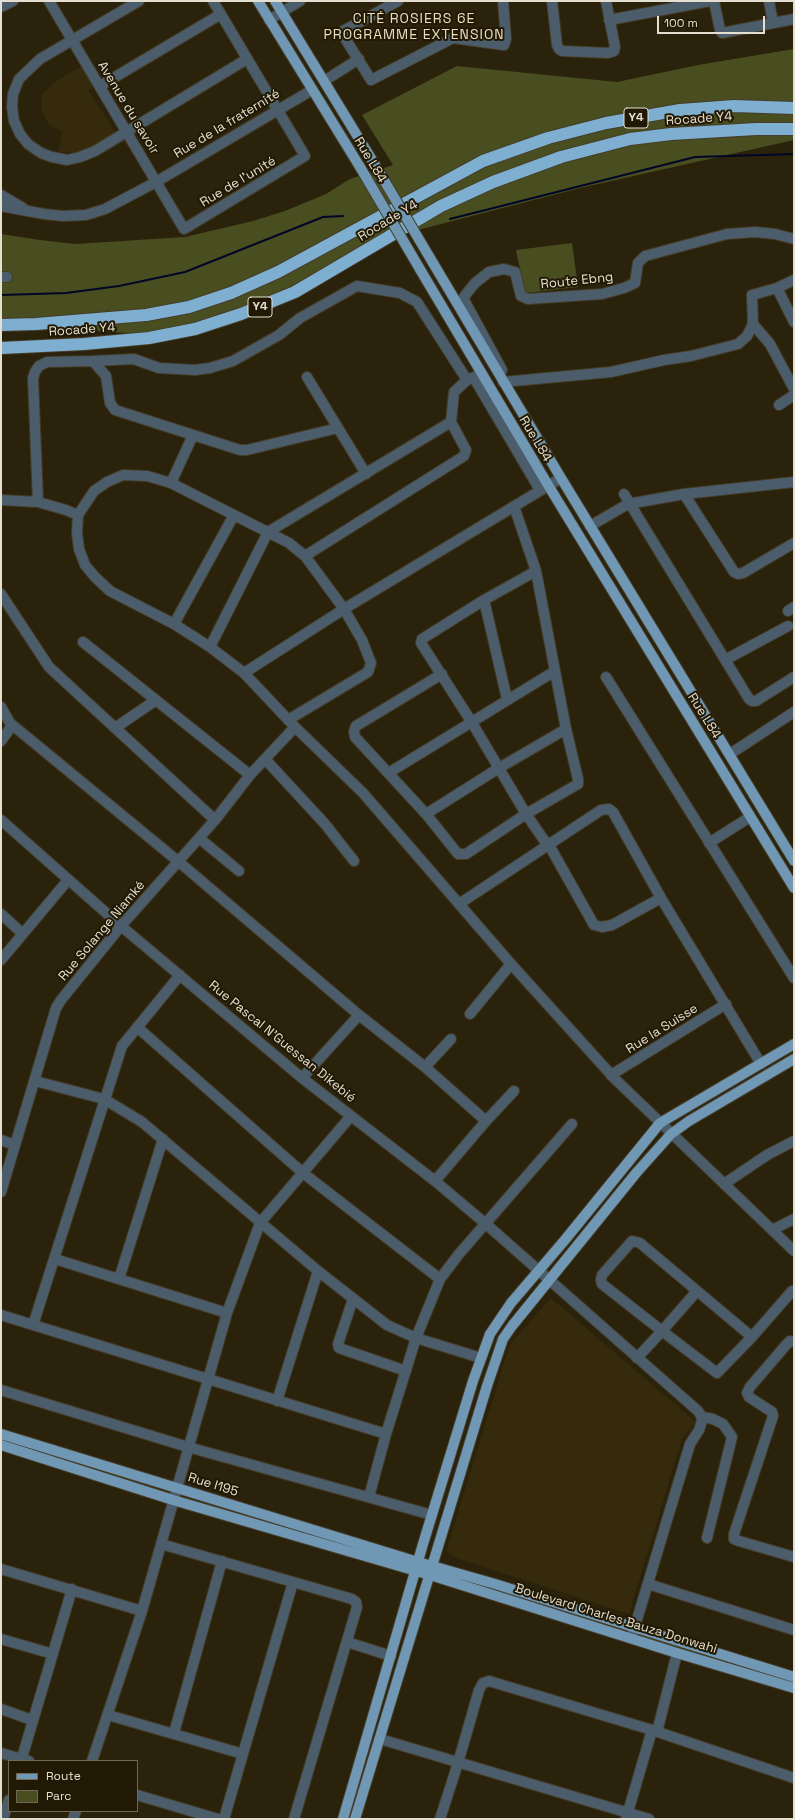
<!DOCTYPE html>
<html>
<head>
<meta charset="utf-8">
<style>
  body { margin:0 }
  #map { position:relative; width:795px; height:1820px; overflow:hidden; background:#2b220c; font-family:"Space Grotesk",sans-serif }
  canvas { display:block }
  .frame { position:absolute; inset:0; border:2px solid #e5dfd1; pointer-events:none }
  .legend { position:absolute; left:8px; top:1760px; width:130px; height:52px; box-sizing:border-box; background:#211903; border:1px solid #6f6855; margin:0; padding:5px 7px; list-style:none; font-size:12px; color:#e5dfd1 }
  .legend li { display:flex; align-items:center; gap:8px; height:20px }
  .legend b { width:20px; border:1px solid #6f6855 }
  .scale { position:absolute; left:657px; top:16px; width:108px; height:18px; box-sizing:border-box; border:2px solid #e5dfd1; border-top:0; padding-left:5px; font-size:12px; line-height:14px; white-space:nowrap; color:#e5dfd1; -webkit-text-stroke:3px #211903; paint-order:stroke }
</style>
</head>
<body>
<div id="map">
<canvas width="795" height="1820"></canvas>
<div class="frame"></div>
<ul class="legend">
<li><b style="height:5px;background:#7097b3"></b>Route</li>
<li><b style="height:11px;background:#494e20"></b>Parc</li>
</ul>
<div class="scale">100 m</div>
</div>
<script>
const ctx = document.querySelector('canvas').getContext('2d');
ctx.lineJoin = 'round';
function paint(path, color) { ctx.fillStyle = color; ctx.fill(path, 'evenodd'); }
const shape = rows => new Path2D(rows.map(r => 'M' + r).join(''));
function trace(path, color, width, dash) { ctx.strokeStyle = color; ctx.lineWidth = width; ctx.lineCap = dash ? 'butt' : 'round'; ctx.setLineDash(dash || []); ctx.stroke(path); }
function label(font, color, halo, rows, align = 'center') {
  ctx.font = font + ' "Space Grotesk",sans-serif'; ctx.lineWidth = 4; ctx.setLineDash([]); ctx.textBaseline = 'middle'; ctx.strokeStyle = halo; ctx.fillStyle = color; for (const [text, x, y, turn = 0] of rows) {
    ctx.save(); ctx.translate(x, y); ctx.rotate((+turn || 0) * Math.PI / 180); ctx.textAlign = isNaN(turn) ? turn : align; if (halo) ctx.strokeText(text, 0, 0); ctx.fillText(text, 0, 0); ctx.restore();
  }
}
paint(shape([
  [81,66,94,86,88,90,116,133,93,146,78,152,58,153,62,132,48,123,41,109,42,94,54,83],
  [551,1298,696,1422,682,1439,629,1614,456,1558,446,1551,510,1344]
]), '#352a0b');
paint(shape([
  [794,49,794,140,580,188,383,239,255,305,175,336,1,325,1,234,40,240,75,244,185,237,253,221,285,211,326,194,350,179,393,165,362,115,457,66,617,82,698,65],
  [572,243,578,287,525,293,516,250]
]), '#494e20');
trace(shape([
  [450,219,695,157,794,154],
  [1,295,66,293,119,286,185,272,323,217,343,216]
]), '#000626', 2);
const minor = shape([
  [49,1,184,229,305,156,213,1],
  [139,1,40,59,19,79,13,94,12,107,14,121,20,134,28,144,41,153,52,157,67,160,80,157,95,151,247,59],
  [398,1,343,31,343,35,371,80,453,38,504,45,506,39,503,1],
  [552,1,557,45,559,49,562,51,608,53,614,51,615,47,606,1],
  [714,1,720,30,722,33,794,19],
  [769,1,773,23],
  [1,7,13,1],
  [269,20,300,1],
  [609,20,710,1],
  [324,81,359,59],
  [100,86,221,14],
  [1,195,23,208],
  [1,206,44,214,63,216,86,215,105,209,156,182,312,90],
  [1,277,7,277],
  [777,288,794,322],
  [753,324,770,344,794,389],
  [93,361,134,359,159,368,195,370,210,368,233,361,279,335,300,318,357,286,400,293,417,302,467,380],
  [502,370,463,298,475,283,489,272,504,269,515,272,521,296,528,299,602,294,624,288,635,283,638,263,645,256,727,234,755,232,775,234,794,239],
  [307,377,366,474],
  [474,378,540,490],
  [503,382,611,372,664,360,691,356,738,344,747,336,753,324,752,295,777,288,794,280],
  [779,405,794,395],
  [171,483,193,435],
  [624,494,749,699,752,701,756,701,794,677],
  [684,494,734,572,738,574,743,573,794,543],
  [1,500,38,502,66,510,78,515,94,491,107,482,123,475,147,476,171,483,289,543,305,556,344,609,362,640,371,663,368,672,288,720],
  [38,502,33,378,35,372,39,366,47,362,93,361,106,376,110,403,115,410,240,450,247,450,338,428],
  [514,506,536,571,566,729,578,779,578,784,526,814,466,854,458,854,426,814,499,768,566,729],
  [78,515,77,533,79,549,85,565,95,577,110,591,174,624,210,647,244,673,295,727,363,793,511,964,615,1079,794,1251],
  [590,526,628,504,684,494,794,482],
  [305,556,464,456,466,450,451,422,454,392,467,380,482,374],
  [536,571,484,600,422,639,421,643,471,721,526,814,544,840,549,845,594,925,602,927,612,925,661,898],
  [1,594,49,667,215,820],
  [484,600,507,699],
  [788,611,794,607],
  [174,624,234,515],
  [83,642,250,775],
  [210,647,268,532,451,422],
  [725,660,788,626],
  [244,673,344,609,561,478],
  [606,677,794,978],
  [1,707,10,723,179,862,359,1015,425,1067,486,1121],
  [115,728,156,700],
  [1,741,11,727,10,723],
  [730,754,794,712],
  [265,759,325,824,354,861],
  [390,772,555,671],
  [426,814,355,737,354,731,356,726,442,674],
  [1,820,121,926,302,1078,435,1181,486,1224,698,1411,702,1417,701,1424,699,1430,690,1444,632,1636],
  [199,838,239,871],
  [709,843,750,817],
  [459,904,601,810,609,809,613,812,661,898,761,1064],
  [1,914,23,934],
  [1,960,68,880],
  [470,1014,511,964],
  [137,1027,303,1173,440,1279],
  [425,1067,451,1039],
  [611,1075,726,1004],
  [302,1078,359,1015],
  [35,1081,104,1099,142,1122,318,1271,387,1325,416,1338,481,1358],
  [1,1140,15,1145],
  [435,1181,486,1121,514,1091],
  [724,1184,767,1155,794,1141],
  [1,1192,56,1008,61,1000,121,926,215,820,250,775,295,727],
  [772,1230,794,1219],
  [55,1259,227,1313],
  [119,1279,163,1139],
  [697,1291,662,1331,717,1373,752,1337,792,1291],
  [353,1299,338,1344,339,1348,406,1371],
  [1,1315,386,1434,416,1338,440,1279,459,1254,572,1124],
  [33,1325,122,1046,180,975],
  [794,1342,790,1341,786,1345,750,1387,747,1393,749,1397,772,1412,773,1416,734,1534,734,1539,739,1541,794,1557],
  [637,1358,662,1331,602,1284,601,1280,602,1275,632,1241,640,1243,752,1337],
  [1,1390,188,1447,432,1515],
  [277,1401,318,1271],
  [702,1417,713,1419,723,1424,732,1437,707,1538],
  [369,1497,386,1434],
  [161,1544,352,1599,356,1602,357,1607,294,1819],
  [1,1569,142,1611],
  [648,1584,794,1630],
  [1,1639,53,1654],
  [347,1642,391,1656],
  [1,1709,32,1720],
  [108,1715,243,1754],
  [657,1732,677,1653],
  [174,1733,222,1561],
  [380,1739,649,1819],
  [1,1753,29,1761],
  [21,1761,72,1589],
  [92,1761,142,1611,227,1313,260,1223,351,1116],
  [137,1795,218,1819],
  [3,1819,9,1800],
  [73,1819,76,1811],
  [224,1819,293,1582],
  [440,1819,458,1763,479,1690,483,1683,489,1681,652,1730,794,1778],
  [626,1819,652,1730]
]);
const major = shape([
  [258,1,360,167],
  [275,1,372,160],
  [433,263,561,478,794,861],
  [421,271,548,485,794,888],
  [1,1434,418,1562,495,1584,794,1677],
  [1,1445,173,1500,430,1575,677,1653,794,1688],
  [343,1819,423,1544,473,1381,490,1334,511,1303,564,1241,660,1123,794,1044],
  [355,1819,487,1386,503,1339,512,1326,637,1172,671,1134,689,1121,794,1059]
]);
const highway = shape([
  [1,325,36,324,146,315,189,307,231,293,278,272,483,161,548,138,606,123,680,110,734,106,794,108],
  [1,348,84,344,149,338,195,329,241,314,295,292,441,206,493,182,561,157,630,139,671,134,756,129,794,129]
]);
trace(minor, '#453c28', 12);
trace(major, '#453c28', 12);
trace(highway, '#453c28', 14);
trace(minor, '#4b5d6b', 10);
trace(major, '#7097b3', 10);
trace(highway, '#7eaed0', 12);
const majorBridge = shape([
  [372,160,433,263],
  [360,167,421,271]
]);
trace(majorBridge, '#453c28', 12, []);
trace(majorBridge, '#7097b3', 10);
for (const [x, y, w] of [
  [636,118,24],
  [260,307,24]
]) { const box = new Path2D(); box.roundRect(x - w / 2, y - 10, w, 20, 3); ctx.fillStyle = '#211903'; ctx.fill(box); trace(box, '#e5dfd1', 1); }
label('bold 12px', '#e5dfd1', null, [
  ["Y4",636,118],
  ["Y4",260,307]
]);
label('13px', '#e5dfd1', '#211903', [
  ["Avenue du savoir",128,108,59],
  ["Rocade Y4",699,119,-4],
  ["Rue de la fraternité",227,124,-31],
  ["Rue L84",370,160,59],
  ["Rue de l'unité",238,182,-31],
  ["Rocade Y4",388,221,-31],
  ["Route Ebng",577,281,-6],
  ["Rocade Y4",82,330,-4],
  ["Rue L84",535,439,59],
  ["Rue L84",704,716,58],
  ["Rue Solange Niamké",102,931,-50],
  ["Rue la Suisse",662,1029,-32],
  ["Rue Pascal N'Guessan Dikebié",282,1042,39],
  ["Rue I195",213,1485,17],
  ["Boulevard Charles Bauza Donwahi",616,1619,17]
]);
ctx.letterSpacing = '1px';
label('14px', '#e9ddc2', '#211903', [
  ["CITÉ ROSIERS 6E",414,19],
  ["PROGRAMME EXTENSION",414,35]
]);
ctx.letterSpacing = '0px';
</script>
</body>
</html>
